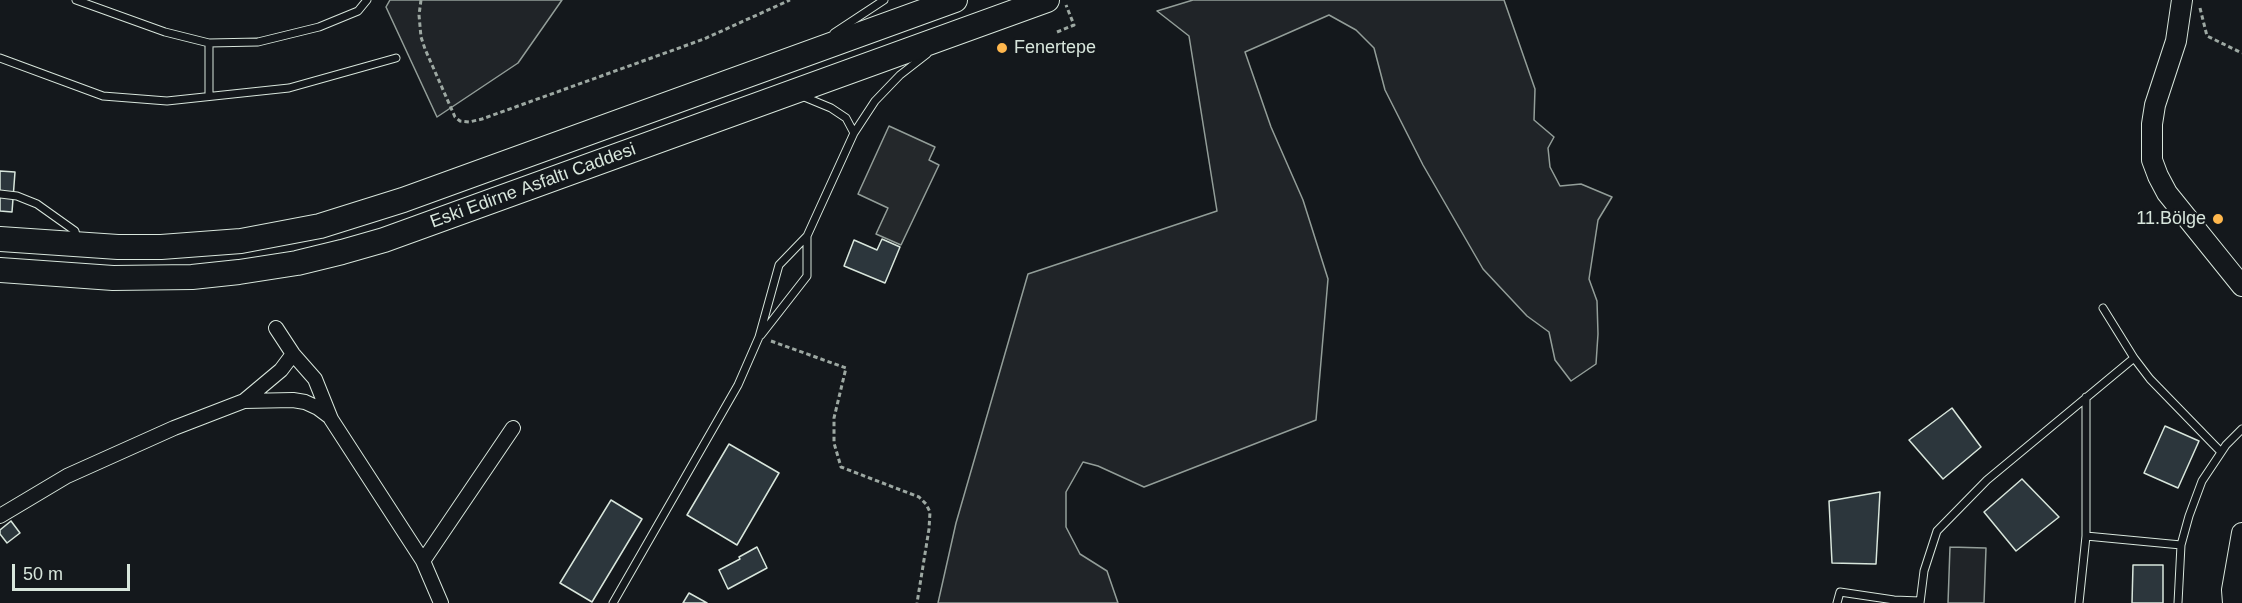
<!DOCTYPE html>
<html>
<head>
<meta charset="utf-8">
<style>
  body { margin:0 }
  #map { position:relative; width:2242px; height:603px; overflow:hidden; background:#14181c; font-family:Helvetica,sans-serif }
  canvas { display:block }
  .scale { position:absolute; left:12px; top:564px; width:118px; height:27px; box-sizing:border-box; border:3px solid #d8e6dc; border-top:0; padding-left:8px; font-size:18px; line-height:21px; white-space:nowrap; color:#d8e6dc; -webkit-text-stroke:4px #14181c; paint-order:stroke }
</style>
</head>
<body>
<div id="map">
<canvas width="2242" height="603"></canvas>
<div class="scale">50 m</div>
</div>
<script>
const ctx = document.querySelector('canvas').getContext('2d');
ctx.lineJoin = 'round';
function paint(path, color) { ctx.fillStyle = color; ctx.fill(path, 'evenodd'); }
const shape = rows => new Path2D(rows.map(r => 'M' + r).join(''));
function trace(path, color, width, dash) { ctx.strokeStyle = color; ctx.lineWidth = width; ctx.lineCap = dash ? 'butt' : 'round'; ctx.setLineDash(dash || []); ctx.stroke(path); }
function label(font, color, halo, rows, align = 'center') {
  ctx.font = font + ' Helvetica,sans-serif'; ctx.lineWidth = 4.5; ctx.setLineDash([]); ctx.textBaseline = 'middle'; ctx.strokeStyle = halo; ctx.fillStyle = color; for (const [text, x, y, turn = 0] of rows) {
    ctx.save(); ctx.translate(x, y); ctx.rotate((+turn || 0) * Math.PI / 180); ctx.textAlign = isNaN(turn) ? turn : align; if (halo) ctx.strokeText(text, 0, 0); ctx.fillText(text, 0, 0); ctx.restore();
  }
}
const green = shape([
  [390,0,562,0,518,63,437,117,386,7,390,0],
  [1193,0,1504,0,1535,89,1534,120,1554,137,1548,148,1550,167,1560,186,1581,184,1612,197,1598,220,1589,279,1597,301,1598,334,1596,364,1571,381,1555,360,1549,332,1527,316,1483,269,1423,165,1385,90,1374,48,1356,30,1329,15,1245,52,1271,127,1303,200,1328,279,1316,420,1144,487,1098,466,1083,462,1066,492,1066,527,1080,554,1107,571,1118,603,938,603,956,523,1028,274,1217,211,1189,36,1157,11,1193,0],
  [1950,547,1986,548,1984,603,1948,603,1950,547]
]);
paint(green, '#202428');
trace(green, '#939e99', 1.5);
const parking = shape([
  [889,126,935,147,929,160,939,165,901,245,876,234,888,208,858,194,889,126]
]);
paint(parking, '#24282b');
trace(parking, '#939e99', 1.5);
const building = shape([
  [0,171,15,172,12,212,0,211,0,171],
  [882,239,900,247,885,283,844,266,854,240,877,250,882,239],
  [1952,408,1981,447,1943,479,1909,440,1952,408],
  [2165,426,2199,441,2178,488,2144,473,2165,426],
  [729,444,779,473,737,545,687,515,729,444],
  [2022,479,2059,517,2016,551,1984,512,2022,479],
  [1880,492,1876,564,1832,563,1829,501,1880,492],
  [611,500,642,519,592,602,560,583,611,500],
  [11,521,20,533,7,543,0,534,0,530,11,521],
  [757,547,767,568,728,589,719,570,740,559,739,557,757,547],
  [2133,565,2163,565,2163,603,2132,603,2133,565],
  [689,593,707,603,683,603,689,593]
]);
paint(building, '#2c363c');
trace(building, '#d8e6dc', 1.5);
const service = shape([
  [76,0,165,32,209,43,258,42,319,27,358,11,367,0],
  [834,33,884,0],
  [209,43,209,96],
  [0,58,103,96,167,101,289,88,396,58],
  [802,96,831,108,846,118,854,133],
  [0,194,17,196,37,204,75,231,77,239],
  [2103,308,2134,358],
  [761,335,807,276,807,236],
  [2086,397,2086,536],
  [613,603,738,385,759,337,779,265,807,236,854,133,875,101,900,75,927,54],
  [1837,603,1840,592,1894,600,1920,601],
  [1920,603,1924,571,1937,531,1987,480,2134,358,2150,379,2221,452],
  [2079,603,2086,536,2181,545,2189,516,2202,481,2226,445,2242,429],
  [2178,603,2181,545]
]);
const minor = shape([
  [276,328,293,354,315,379,331,419,423,561,441,603],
  [244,401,293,400,305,402,318,408,330,417],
  [0,516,67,476,174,428,244,401,281,370,293,354],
  [423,561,513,428]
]);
const secondary = shape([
  [2182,0,2176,41,2155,105,2152,124,2152,160,2158,176,2167,193,2242,286],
  [2233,603,2232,590,2242,533]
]);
const trunk = shape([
  [0,239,118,247,161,247,241,241,320,226,403,200,955,0],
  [0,270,113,278,192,277,239,272,297,263,342,252,384,240,1047,0]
]);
trace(service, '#d8e6dc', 9);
trace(minor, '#d8e6dc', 16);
trace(secondary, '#d8e6dc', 22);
trace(trunk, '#d8e6dc', 26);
trace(shape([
  [421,0,419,15,421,37,425,49,455,117,460,121,469,122,482,119,704,39,790,0],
  [2200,8,2207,36,2242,53],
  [1057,32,1074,25,1066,5],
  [771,341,846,368,834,418,834,443,841,467,919,497,926,504,930,512,929,529,917,603]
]), '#9da8a2', 3, [4.5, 3]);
trace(service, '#14181c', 7);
trace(minor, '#14181c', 14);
trace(secondary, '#14181c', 20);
trace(trunk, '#14181c', 24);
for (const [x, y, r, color] of [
  [1002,48,6,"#ffb74d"],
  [2218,219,6,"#ffb74d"]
]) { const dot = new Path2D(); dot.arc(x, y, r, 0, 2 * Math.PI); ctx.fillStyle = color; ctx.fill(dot); trace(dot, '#14181c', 2); }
label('18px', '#d8e6dc', '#14181c', [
  ["Fenertepe",1014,48],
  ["11.Bölge",2206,219,"right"]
], 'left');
label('18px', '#d8e6dc', '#14181c', [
  ["Eski Edirne Asfaltı Caddesi",533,186,-20]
]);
</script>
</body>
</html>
